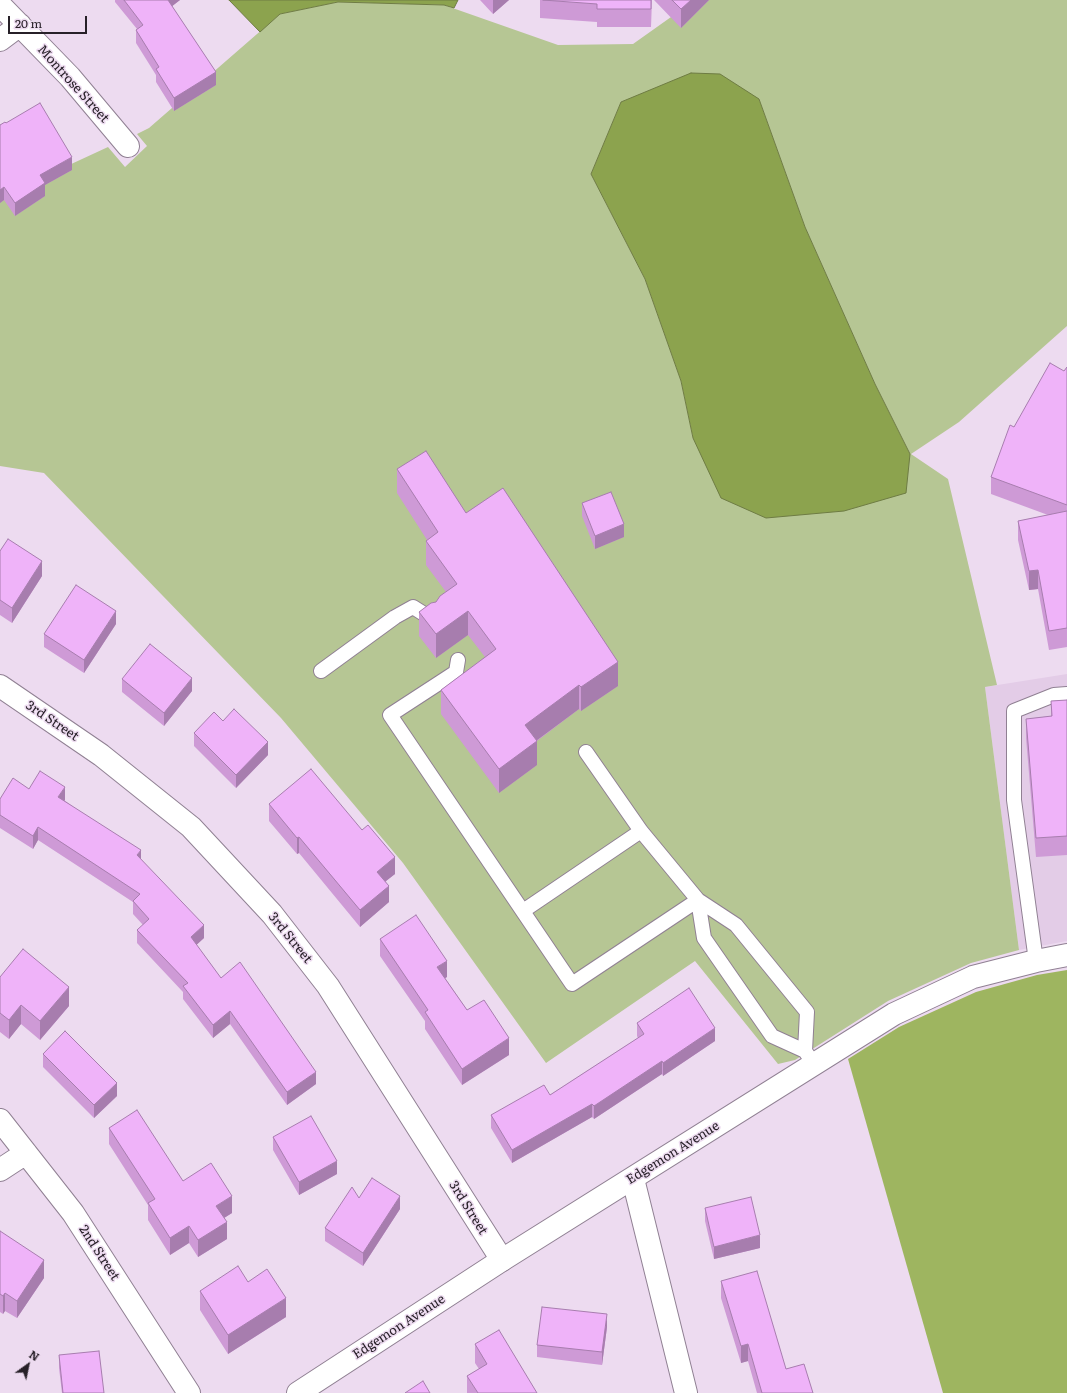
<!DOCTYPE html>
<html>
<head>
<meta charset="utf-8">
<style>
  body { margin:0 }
  #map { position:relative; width:1067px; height:1393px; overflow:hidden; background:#eddbf0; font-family:Literata,serif }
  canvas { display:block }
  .north { position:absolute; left:8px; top:1345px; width:40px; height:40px; -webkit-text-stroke:3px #eddbf0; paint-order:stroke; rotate:33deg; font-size:11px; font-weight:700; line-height:16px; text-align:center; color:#272028 }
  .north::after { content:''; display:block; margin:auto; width:14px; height:18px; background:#272028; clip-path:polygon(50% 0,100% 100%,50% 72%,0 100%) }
  .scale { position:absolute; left:8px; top:16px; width:79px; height:18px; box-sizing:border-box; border:2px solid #272028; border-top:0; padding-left:5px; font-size:12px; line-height:14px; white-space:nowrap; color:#272028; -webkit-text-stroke:3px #eddbf0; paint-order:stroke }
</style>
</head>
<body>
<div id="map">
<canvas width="1067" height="1393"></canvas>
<div class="north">N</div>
<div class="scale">20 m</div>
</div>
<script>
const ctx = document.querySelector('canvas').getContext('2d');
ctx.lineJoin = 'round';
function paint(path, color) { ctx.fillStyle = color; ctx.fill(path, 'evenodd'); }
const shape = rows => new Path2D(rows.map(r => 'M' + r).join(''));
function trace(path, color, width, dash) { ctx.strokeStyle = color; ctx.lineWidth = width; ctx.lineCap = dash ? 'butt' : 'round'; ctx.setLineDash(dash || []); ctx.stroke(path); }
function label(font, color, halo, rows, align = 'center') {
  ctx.font = font + ' Literata,serif'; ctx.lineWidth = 3; ctx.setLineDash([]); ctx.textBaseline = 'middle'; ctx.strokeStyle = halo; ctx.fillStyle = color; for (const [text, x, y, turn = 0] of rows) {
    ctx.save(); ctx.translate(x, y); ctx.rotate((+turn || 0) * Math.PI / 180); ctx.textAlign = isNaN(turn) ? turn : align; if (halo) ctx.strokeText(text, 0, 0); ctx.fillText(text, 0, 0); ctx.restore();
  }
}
paint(shape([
  [1067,674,1067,941,1019,950,985,687]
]), '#e3cce7');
paint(shape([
  [695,0,1067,0,1067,326,959,422,911,454,948,479,997,685,985,687,1019,950,971,963,888,1001,795,1060,778,1064,695,961,546,1063,403,863,281,718,44,473,0,466,0,197,108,147,125,167,147,146,137,134,149,128,280,14,338,2,444,5,558,45,633,44],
  [644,94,759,99,805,227,875,384,910,454,693,438,681,381,645,279,591,174,621,102]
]), '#b6c694');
paint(shape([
  [1067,970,1067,1393,943,1393,848,1059,899,1027,976,992,1037,975]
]), '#9eb560');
const water = shape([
  [229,0,458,0,454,8,444,5,338,2,280,14,260,32,229,0],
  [691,73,720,74,759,99,805,227,875,384,910,454,906,493,844,511,766,518,721,498,693,438,681,381,645,279,591,174,621,102,691,73]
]);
paint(water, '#8ca34e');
trace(water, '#6e7c43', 1);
const lane = shape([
  [458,660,456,672,390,715,572,984,698,900,641,831,586,752],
  [321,671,395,617,413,607,432,619],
  [523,911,641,831],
  [1036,961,1014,800,1014,711,1054,695,1067,694],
  [805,1051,807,1012,736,925,698,900,704,938,772,1036,805,1051,814,1064]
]);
const street = shape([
  [0,5,70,77,128,146],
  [0,40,20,25],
  [0,686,101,755,191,827,272,914,328,986,502,1260],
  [0,1120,73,1213,189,1393],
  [0,1170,26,1153],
  [633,1179,686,1393]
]);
const secondary = shape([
  [298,1393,502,1260,894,1014,973,977,1036,961,1067,955]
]);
trace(lane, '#908093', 16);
trace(street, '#908093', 24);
trace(secondary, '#908093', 24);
trace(lane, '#fff', 14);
trace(street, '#fff', 22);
trace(secondary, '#fff', 22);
paint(shape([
  [115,0,180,0,172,6,216,85,174,111,156,82,156,75,136,43,136,30,137,29,115,2],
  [480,0,509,0,493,14],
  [540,0,652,0,651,27,597,27,597,22,540,18],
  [654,0,709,0,681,28],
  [6,123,72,170,45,185,45,196,15,216,4,200,0,203,0,125],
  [1067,367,1067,647,1049,650,1038,589,1029,590,1018,540,1018,521,1048,515,991,494,991,477,1014,427,1064,371],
  [397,469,466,513,618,686,581,711,579,709,537,741,537,765,499,793,441,714,441,690,485,657,468,635,436,658,419,636,419,612,436,602,446,592,426,565,426,541,427,540,397,493],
  [582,503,624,537,595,549,582,516],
  [0,551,42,576,12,623,0,615],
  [116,624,84,673,44,647,44,634],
  [122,679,192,691,164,726,122,692],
  [1067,700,1067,855,1036,857,1026,738,1026,719,1051,716,1051,701],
  [223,721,268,755,236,788,194,746,194,733],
  [29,789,65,800,64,800,141,859,204,938,196,945,221,978,316,1084,287,1105,230,1024,213,1038,183,999,183,992,137,943,137,930,143,925,133,914,133,902,38,840,33,849,0,828,0,799],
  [269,804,395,874,386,881,389,902,360,927,299,853,297,854,269,821],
  [380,939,447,977,445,978,467,1010,509,1055,462,1085,425,1029,425,1021,380,956],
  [0,977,69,1006,40,1040,21,1024,9,1039,0,1032],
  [637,1023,715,1041,663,1076,662,1074,594,1119,592,1117,512,1163,491,1128,491,1115,550,1095,638,1038,637,1036],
  [43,1054,117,1096,94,1118,43,1067],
  [109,1128,183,1181,232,1213,224,1218,227,1239,198,1257,189,1243,170,1255,148,1220,148,1205,109,1144],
  [273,1137,337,1174,299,1195,273,1150],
  [359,1198,400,1209,363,1266,325,1241,325,1228],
  [705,1208,760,1248,714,1259,705,1221],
  [0,1231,44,1278,17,1318,5,1311,3,1314,0,1312],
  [721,1281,786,1369,813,1393,757,1393,748,1361,741,1363,721,1298],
  [248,1282,286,1317,228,1354,200,1310,200,1291],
  [607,1327,602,1365,537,1357,537,1345],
  [475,1344,537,1393,467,1393,467,1376,479,1369,475,1363],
  [59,1355,104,1393,62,1393,59,1368]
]), '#ce9ad6');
paint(shape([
  [166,0,180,0,166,11],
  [493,0,509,0,493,14],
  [691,0,709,0,681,28,681,9],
  [216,72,216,85,174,111,174,98],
  [72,157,72,170,45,185,45,196,15,216,15,203,40,175],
  [4,187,4,200,0,203,0,190],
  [624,524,624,537,595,549,595,536],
  [42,561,42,576,12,623,12,608],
  [1038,570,1038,589,1029,590,1029,571],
  [116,611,116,624,84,673,84,660],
  [468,611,468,635,436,658,436,634],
  [618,662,618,686,581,711,581,687],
  [192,678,192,691,164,726,164,713],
  [579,685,579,709,525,749,525,725],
  [537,741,537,765,499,793,499,769],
  [268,742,268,755,236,788,236,775],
  [65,787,65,800,58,809,58,797],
  [38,827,38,840,33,849,33,836],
  [299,837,299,853,297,854,297,838],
  [141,850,141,863,137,855],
  [395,857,395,874,377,888,377,872],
  [389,886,389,902,360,927,360,910],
  [204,925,204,938,191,950,191,937],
  [447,961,447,977,437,983,437,967],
  [69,987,69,1006,40,1040,40,1021],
  [21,1005,21,1024,9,1039,9,1020],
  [230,1011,230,1024,213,1038,213,1025],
  [715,1028,715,1041,663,1076,663,1063],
  [509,1038,509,1055,462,1085,462,1069],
  [662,1061,662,1074,594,1119,594,1106],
  [316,1072,316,1084,287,1105,287,1092],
  [117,1083,117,1096,94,1118,94,1105],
  [592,1104,592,1117,512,1163,512,1150],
  [337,1161,337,1174,299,1195,299,1182],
  [232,1196,232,1213,216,1223,216,1206],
  [400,1196,400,1209,363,1266,363,1253],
  [227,1222,227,1239,198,1257,198,1240],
  [189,1226,189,1243,170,1255,170,1238],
  [760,1235,760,1248,714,1259,714,1247],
  [44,1260,44,1278,17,1318,17,1301],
  [5,1293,5,1311,3,1314,3,1296],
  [286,1298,286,1317,228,1354,228,1335],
  [607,1314,607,1327,602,1365,602,1352],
  [748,1344,748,1361,741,1363,741,1346]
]), '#a77dae');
const building = shape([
  [124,0,168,0,216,72,174,98,156,69,159,67,136,30,143,25,124,0],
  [543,0,651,0,651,9,597,9,597,4,543,0],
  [672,0,691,0,681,9,672,0],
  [40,103,72,157,40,175,45,183,15,203,4,187,0,190,0,125,5,122,6,123,40,103],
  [1050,363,1064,371,1067,367,1067,505,991,477,1010,425,1014,427,1050,363],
  [426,451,466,513,503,488,618,662,581,687,579,685,525,725,537,741,499,769,441,690,496,649,468,611,436,634,419,612,431,603,436,602,440,596,457,584,426,541,438,532,397,469,426,451],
  [611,492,624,524,595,536,582,503,611,492],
  [1067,511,1067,628,1049,631,1038,570,1029,571,1018,521,1067,511],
  [8,539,42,561,12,608,0,600,0,551,8,539],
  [76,585,116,611,84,660,44,634,76,585],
  [150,644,192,678,164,713,122,679,150,644],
  [1067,700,1067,836,1036,838,1026,719,1052,716,1051,701,1067,700],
  [234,709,268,742,236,775,194,733,214,712,223,721,234,709],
  [311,769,362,830,368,825,395,857,377,872,389,886,360,910,299,837,297,838,269,804,311,769],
  [40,771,65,787,58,797,141,850,137,855,204,925,191,937,221,978,240,962,316,1072,287,1092,230,1011,213,1025,183,986,188,983,137,930,149,919,133,901,140,894,38,827,33,836,0,815,0,799,13,778,29,789,40,771],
  [416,915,447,961,437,967,467,1010,484,1000,509,1038,462,1069,425,1012,428,1010,380,939,416,915],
  [23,949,69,987,40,1021,21,1005,9,1020,0,1013,0,977,23,949],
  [689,988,715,1028,663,1063,662,1061,594,1106,592,1104,512,1150,491,1115,544,1085,550,1095,644,1034,637,1023,689,988],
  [65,1031,117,1083,94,1105,43,1054,65,1031],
  [137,1110,183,1181,211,1163,232,1196,216,1206,227,1222,198,1240,189,1226,170,1238,148,1203,155,1199,109,1128,137,1110],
  [311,1116,337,1161,299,1182,273,1137,311,1116],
  [372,1178,400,1196,363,1253,325,1228,352,1187,359,1198,372,1178],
  [751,1197,760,1235,714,1247,705,1208,751,1197],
  [0,1231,44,1260,17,1301,5,1293,3,1296,0,1294,0,1231],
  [238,1266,248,1282,267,1269,286,1298,228,1335,200,1291,238,1266],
  [757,1271,786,1369,804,1364,813,1393,762,1393,748,1344,741,1346,721,1281,757,1271],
  [542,1307,607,1314,602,1352,537,1345,542,1307],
  [499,1330,537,1393,478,1393,467,1376,487,1364,475,1344,499,1330],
  [99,1351,104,1393,63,1393,59,1355,99,1351],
  [423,1381,430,1393,405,1393,423,1381]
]);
paint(building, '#efb3f9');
trace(building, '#a77dae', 1);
label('13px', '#272028', '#eddbf0', [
  ["Montrose Street",73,84,48],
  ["3rd Street",52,721,34],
  ["3rd Street",290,938,51],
  ["Edgemon Avenue",673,1153,-32],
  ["3rd Street",468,1208,58],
  ["2nd Street",99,1253,57],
  ["Edgemon Avenue",399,1327,-33]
]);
</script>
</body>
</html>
